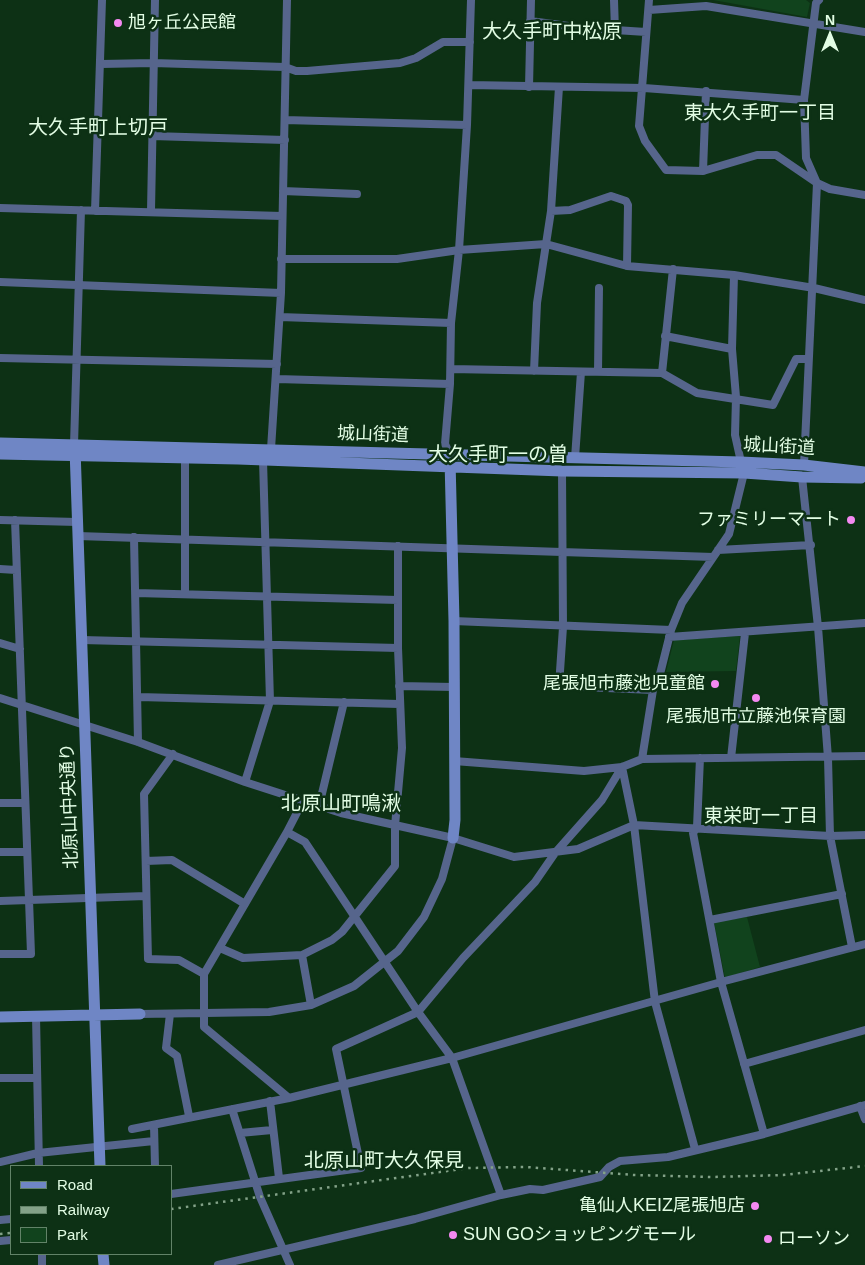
<!DOCTYPE html>
<html>
<head>
<meta charset="utf-8">
<style>
  body { margin:0 }
  #map { position:relative; width:865px; height:1265px; overflow:hidden; background:#0d3115; font-family:Helvetica,sans-serif }
  canvas { display:block }
  .legend { position:absolute; left:10px; top:1165px; width:162px; height:90px; box-sizing:border-box; background:#0d3115; border:1px solid #628368; margin:0; padding:6px 9px; list-style:none; font-size:15px; color:#e2fde4 }
  .legend li { display:flex; align-items:center; gap:10px; height:25px }
  .legend b { width:25px; border:1px solid #628368 }
  .north { position:absolute; left:805px; top:10px; width:50px; height:50px; -webkit-text-stroke:4px #0d3115; paint-order:stroke; rotate:0deg; font-size:14px; font-weight:700; line-height:20px; text-align:center; color:#e2fde4 }
  .north::after { content:''; display:block; margin:auto; width:18px; height:22px; background:#e2fde4; clip-path:polygon(50% 0,100% 100%,50% 72%,0 100%) }
</style>
</head>
<body>
<div id="map">
<canvas width="865" height="1265"></canvas>
<ul class="legend">
<li><b style="height:6px;background:#6f86c5"></b>Road</li>
<li><b style="height:6px;background:#83a288"></b>Railway</li>
<li><b style="height:14px;background:#11431d"></b>Park</li>
</ul>
<div class="north">N</div>
</div>
<script>
const ctx = document.querySelector('canvas').getContext('2d');
ctx.lineJoin = 'round';
function paint(path, color) { ctx.fillStyle = color; ctx.fill(path, 'evenodd'); }
const shape = rows => new Path2D(rows.map(r => 'M' + r).join(''));
function trace(path, color, width, dash) { ctx.strokeStyle = color; ctx.lineWidth = width; ctx.lineCap = dash ? 'butt' : 'round'; ctx.setLineDash(dash || []); ctx.stroke(path); }
function label(font, color, halo, rows, align = 'center') {
  ctx.font = font + ' Helvetica,"Noto Sans JP",sans-serif'; ctx.lineWidth = 5; ctx.setLineDash([]); ctx.textBaseline = 'middle'; ctx.strokeStyle = halo; ctx.fillStyle = color; for (const [text, x, y, turn = 0] of rows) {
    ctx.save(); ctx.translate(x, y); ctx.rotate((+turn || 0) * Math.PI / 180); ctx.textAlign = isNaN(turn) ? turn : align; if (halo) ctx.strokeText(text, 0, 0); ctx.fillText(text, 0, 0); ctx.restore();
  }
}
paint(shape([
  [713,0,806,0,810,3,807,17],
  [740,636,736,671,666,672,674,640],
  [747,917,760,967,725,978,714,922]
]), '#11431d');
trace(shape([
  [614,0,615,31],
  [649,0,639,126,645,141,666,170,703,171,757,155,776,155,817,183,830,189,865,195],
  [649,10,706,6,865,32],
  [530,21,584,28,646,32],
  [101,64,153,63,285,67,296,71,307,71,400,63,416,58,443,42,470,42],
  [469,85,644,88,804,100],
  [529,87,531,0],
  [285,120,467,125],
  [152,136,285,140],
  [703,171,706,91],
  [283,191,357,194],
  [0,208,282,216],
  [95,211,102,0],
  [151,211,155,0],
  [551,211,570,210,611,196,626,201,628,205,627,266],
  [281,259,397,259,459,250,546,244,627,266,734,275,814,288,865,300],
  [734,275,732,349,736,397,735,435,741,462],
  [0,282,281,293],
  [280,317,451,323],
  [665,336,732,349],
  [0,358,277,364],
  [451,369,662,373,697,393,773,405,796,359,808,359],
  [534,371,537,303,551,211,559,87],
  [598,372,599,288],
  [662,373,673,269],
  [277,379,450,384],
  [74,445,81,210],
  [271,449,281,293,287,0],
  [450,455,445,444,450,384,451,323,459,250,467,125,471,0],
  [185,457,185,594],
  [575,458,581,372],
  [804,465,817,183,806,158,804,100,816,3,819,0],
  [562,471,563,627,559,686,653,690],
  [802,477,818,627,828,758,830,836,852,947],
  [0,520,77,522],
  [78,536,713,557],
  [134,537,138,742],
  [718,550,811,545],
  [0,569,16,570],
  [136,593,398,600],
  [454,621,671,630],
  [669,637,865,623],
  [82,640,398,648],
  [0,643,20,649],
  [399,686,454,687],
  [139,697,399,704],
  [0,698,138,742,245,782,341,813,453,838,514,857,578,849,634,825,830,836,865,835],
  [173,754,144,794,148,959,179,960,204,974,204,1027,289,1098],
  [700,758,697,827,693,833,721,982,764,1134],
  [731,758,745,633],
  [642,759,653,690,659,678,671,630,682,603,729,534,744,473],
  [454,761,584,771,622,767,642,759,865,756],
  [622,767,634,825,655,1002,695,1149],
  [245,782,270,701,263,460],
  [0,803,25,803],
  [319,806,344,702],
  [287,832,305,842,418,1012,452,1058,501,1195],
  [0,852,27,852],
  [146,861,172,860,245,904],
  [0,901,146,896],
  [710,920,842,894],
  [220,948,243,958,302,955,332,940,342,932,395,866,395,826,402,748,398,648,398,546],
  [0,954,31,954,15,520],
  [302,955,311,1005],
  [204,974,287,832,303,801],
  [140,1014,269,1012,311,1005,354,986,398,951,424,917,442,879,453,838],
  [170,1014,166,1048,177,1056,189,1116],
  [36,1016,39,1166],
  [744,1064,865,1030],
  [0,1078,37,1078],
  [270,1101,279,1178],
  [860,1106,865,1119],
  [232,1109,260,1197,290,1265],
  [154,1125,155,1166],
  [132,1129,289,1098,452,1058,721,982,865,944],
  [240,1133,272,1130],
  [0,1162,38,1153,154,1141],
  [171,1194,361,1168,336,1049,418,1012,463,958,535,882,555,853,602,800,622,767],
  [0,1220,11,1219],
  [0,1241,11,1240],
  [42,1254,42,1265],
  [218,1265,415,1219,501,1195,530,1189,543,1190,600,1177,609,1167,620,1161,668,1157,764,1134,865,1105]
]), '#56658c', 8);
trace(shape([
  [0,443,741,462,804,465,865,472],
  [75,449,100,1166],
  [0,454,238,459,562,471,744,473,802,477,861,478],
  [450,460,454,621,455,820,453,838],
  [0,1017,140,1014],
  [103,1254,104,1265]
]), '#6f86c5', 11);
trace(shape([
  [171,1209,469,1168,526,1167,634,1175,711,1177,783,1175,865,1166],
  [0,1234,11,1233]
]), '#83a288', 2.5, [2.5, 5]);
for (const [x, y, r, color] of [
  [118,23,5,"#f489f1"],
  [851,520,5,"#f489f1"],
  [715,684,5,"#f489f1"],
  [756,698,5,"#f489f1"],
  [755,1206,5,"#f489f1"],
  [453,1235,5,"#f489f1"],
  [768,1239,5,"#f489f1"]
]) { const dot = new Path2D(); dot.arc(x, y, r, 0, 2 * Math.PI); ctx.fillStyle = color; ctx.fill(dot); trace(dot, '#0d3115', 2); }
label('18px', '#e2fde4', '#0d3115', [
  ["旭ヶ丘公民館",128,23],
  ["ファミリーマート",841,520,"right"],
  ["尾張旭市藤池児童館",705,684,"right"],
  ["尾張旭市立藤池保育園",756,717,"center"],
  ["亀仙人KEIZ尾張旭店",745,1206,"right"],
  ["SUN GOショッピングモール",463,1235],
  ["ローソン",778,1239]
], 'left');
label('18px', '#e2fde4', '#0d3115', [
  ["城山街道",373,435,2],
  ["城山街道",779,447,3],
  ["北原山中央通り",70,806,-92]
]);
label('19px', '#e2fde4', '#0d3115', [
  ["東大久手町一丁目",760,114],
  ["東栄町一丁目",761,817]
]);
label('20px', '#e2fde4', '#0d3115', [
  ["大久手町中松原",552,32],
  ["大久手町上切戸",98,128],
  ["大久手町一の曽",498,455],
  ["北原山町鳴湫",341,804],
  ["北原山町大久保見",384,1161]
]);
</script>
</body>
</html>
